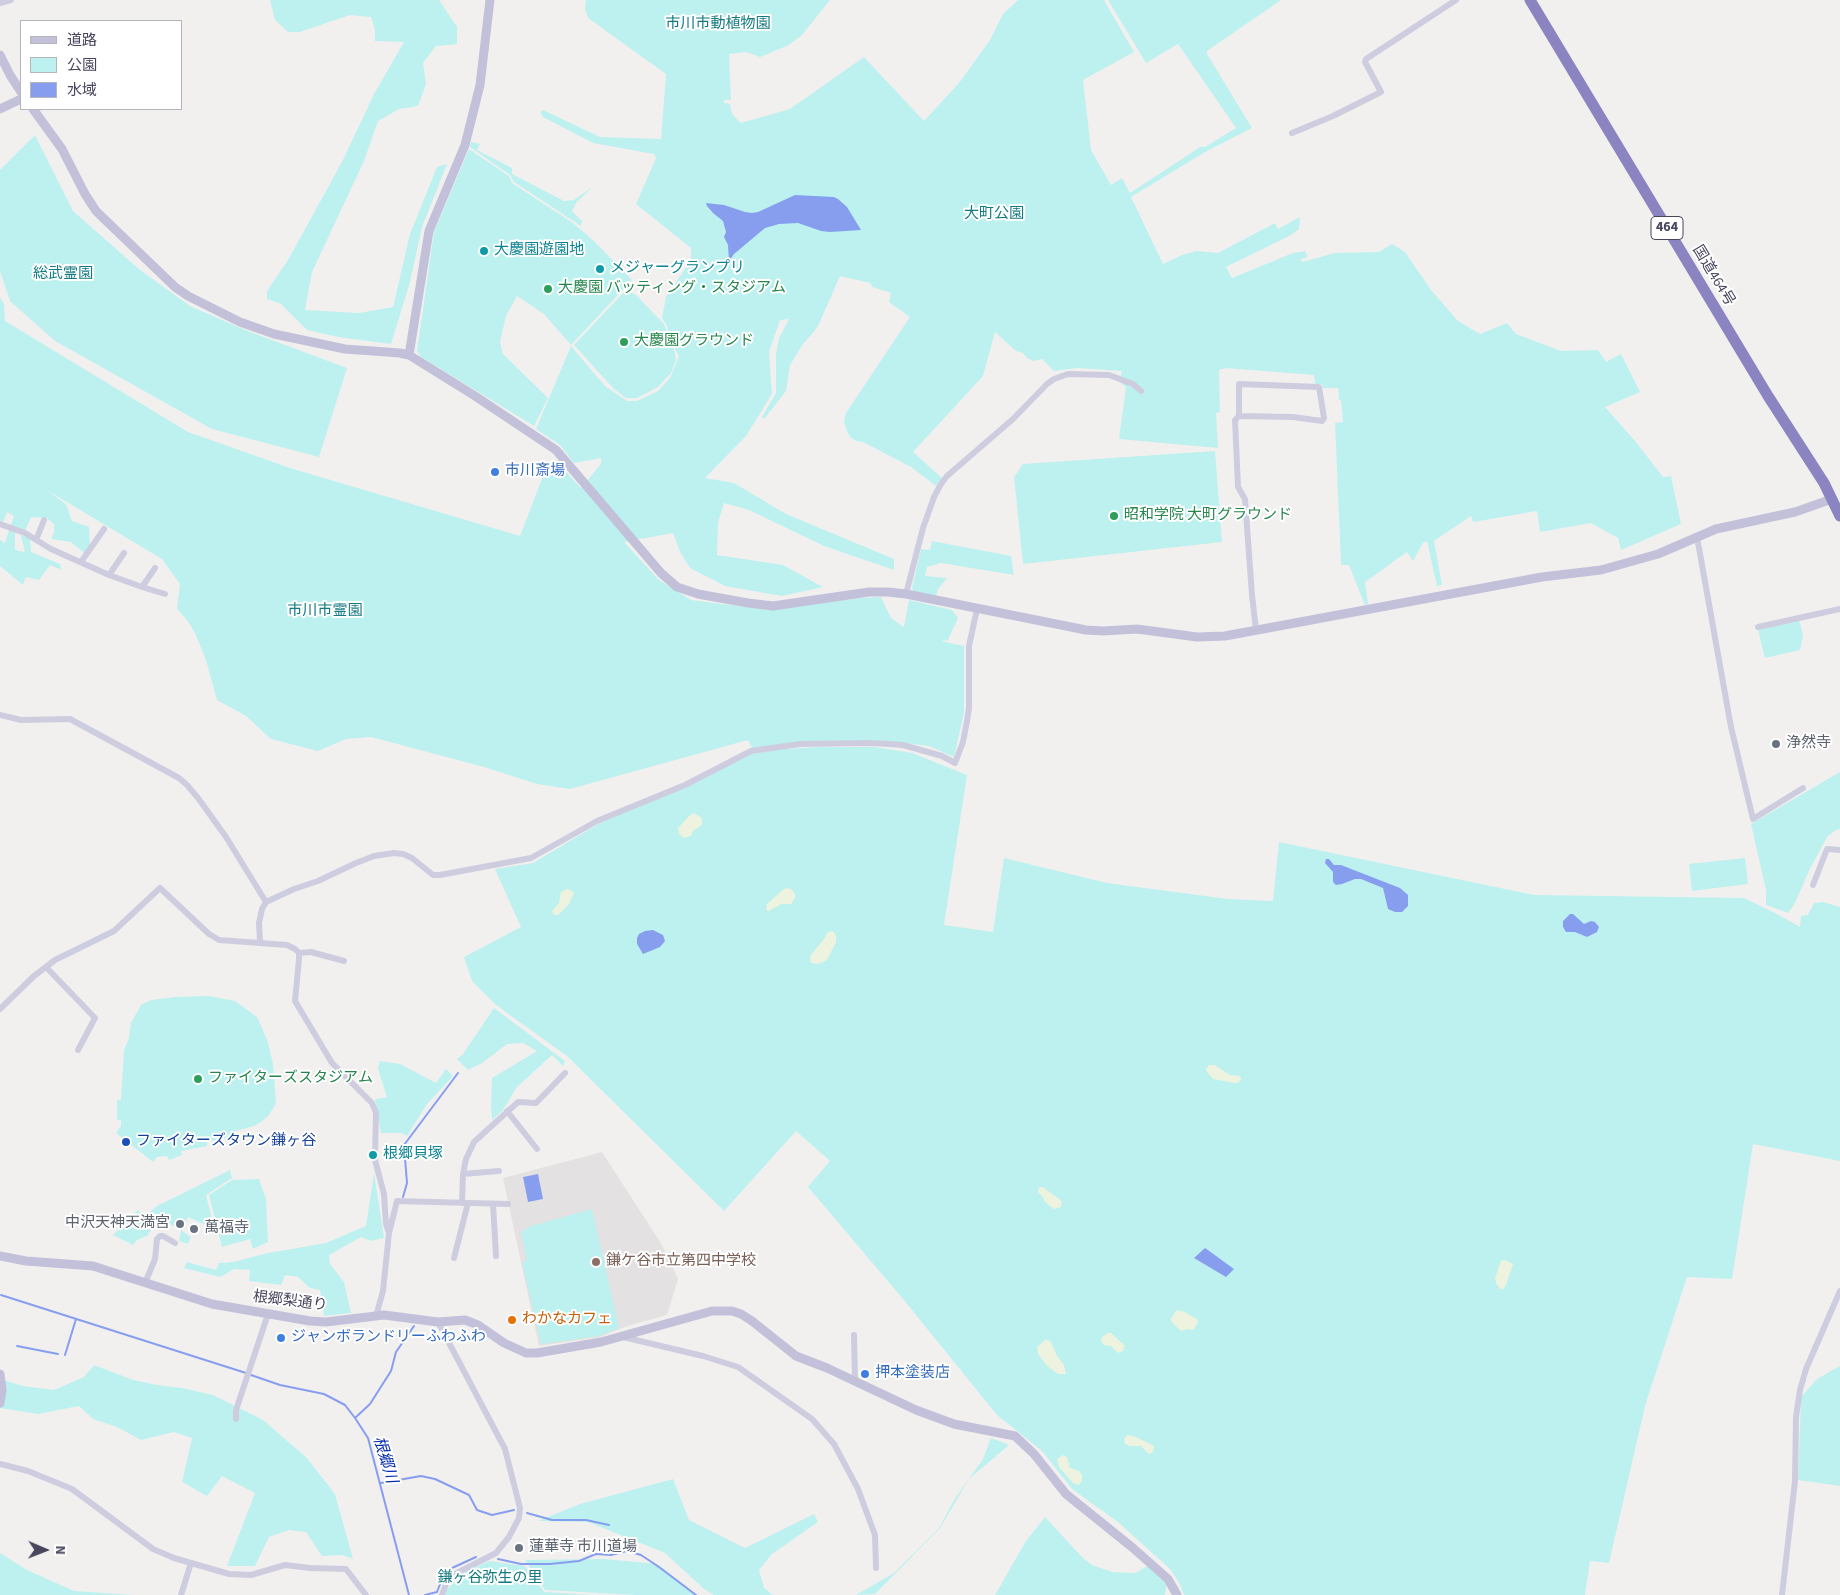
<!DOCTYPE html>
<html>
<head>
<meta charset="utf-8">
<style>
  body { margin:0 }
  #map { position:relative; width:1840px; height:1595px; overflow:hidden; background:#f2f0ef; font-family:"Source Sans 3","Noto Sans JP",sans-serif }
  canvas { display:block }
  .legend { position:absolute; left:20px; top:20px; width:162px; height:90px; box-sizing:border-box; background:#fff; border:1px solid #b5b5be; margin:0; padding:6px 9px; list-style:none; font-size:15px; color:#47465d }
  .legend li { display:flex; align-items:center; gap:10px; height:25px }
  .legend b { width:25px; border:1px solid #b5b5be }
  .north { position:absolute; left:20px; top:1525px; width:50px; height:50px; -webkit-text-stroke:4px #fff; paint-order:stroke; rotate:91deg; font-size:14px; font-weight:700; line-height:20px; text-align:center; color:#47465d }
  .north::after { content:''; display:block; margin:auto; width:18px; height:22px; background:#47465d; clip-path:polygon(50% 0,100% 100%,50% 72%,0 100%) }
</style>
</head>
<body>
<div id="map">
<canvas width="1840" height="1595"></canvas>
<ul class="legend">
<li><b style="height:6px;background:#c3c1d9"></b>道路</li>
<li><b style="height:14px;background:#bcf1ef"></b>公園</li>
<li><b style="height:14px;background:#879eef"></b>水域</li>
</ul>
<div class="north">N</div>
</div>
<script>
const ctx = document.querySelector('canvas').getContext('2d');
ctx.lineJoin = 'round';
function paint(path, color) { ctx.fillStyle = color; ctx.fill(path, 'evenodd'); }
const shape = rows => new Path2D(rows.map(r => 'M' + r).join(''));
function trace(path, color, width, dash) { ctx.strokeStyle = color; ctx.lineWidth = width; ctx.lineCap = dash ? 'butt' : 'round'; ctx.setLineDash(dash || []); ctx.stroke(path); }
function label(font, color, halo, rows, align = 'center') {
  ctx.font = font + ' "Source Sans 3","Noto Sans JP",sans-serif'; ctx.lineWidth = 4; ctx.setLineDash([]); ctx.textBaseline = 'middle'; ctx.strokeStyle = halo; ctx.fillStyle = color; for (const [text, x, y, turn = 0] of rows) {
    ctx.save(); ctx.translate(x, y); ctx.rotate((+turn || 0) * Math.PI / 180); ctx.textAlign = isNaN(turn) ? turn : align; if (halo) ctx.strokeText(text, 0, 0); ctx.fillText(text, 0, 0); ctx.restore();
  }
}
paint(shape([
  [602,1152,662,1245,678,1279,667,1315,627,1326,600,1337,539,1346,503,1178]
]), '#e3e1e1');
paint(shape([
  [270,0,439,0,457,27,457,44,436,46,423,63,426,84,418,106,399,109,378,121,364,161,312,272,305,310,359,313,393,307,410,234,437,167,447,164,422,227,410,282,391,344,338,337,307,330,281,304,267,299,267,291,288,260,343,160,374,94,404,42,375,41,375,30,371,17,350,15,300,32,288,32,275,20],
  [586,0,830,0,802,35,789,45,760,57,746,52,729,54,731,100,724,100,724,103,730,104,732,114,741,123,790,109,864,57,924,121,959,83,990,40,1003,14,1018,0,1104,0,1134,52,1083,80,1091,150,1111,185,1122,178,1130,193,1200,147,1205,147,1236,128,1178,44,1146,63,1108,0,1281,0,1207,51,1207,54,1252,128,1205,152,1131,197,1163,264,1182,255,1197,251,1218,253,1275,223,1278,229,1300,217,1299,229,1291,235,1226,267,1232,278,1293,253,1305,251,1308,257,1301,259,1302,262,1335,253,1379,252,1392,244,1405,252,1431,290,1458,321,1480,334,1507,323,1516,334,1561,351,1598,350,1606,362,1621,354,1640,392,1605,407,1635,441,1663,477,1671,476,1681,524,1621,550,1618,538,1591,523,1540,532,1537,511,1473,522,1471,516,1434,541,1442,585,1437,586,1427,541,1423,543,1413,561,1407,552,1365,582,1368,604,1365,605,1349,565,1341,565,1335,423,1343,422,1341,400,1339,400,1338,388,1323,388,1322,384,1315,384,1314,375,1226,368,1219,370,1220,412,1216,413,1218,448,1119,439,1126,387,1119,381,1122,371,1077,368,1054,371,1042,359,1034,361,1027,358,1023,353,1016,351,995,332,983,376,913,452,942,478,936,486,911,467,863,442,856,441,850,437,847,431,844,422,846,413,910,317,889,302,891,293,872,287,870,283,840,276,817,328,803,344,790,365,786,391,764,419,762,417,776,393,776,353,779,338,789,319,780,320,769,352,772,394,746,436,705,478,734,483,786,514,894,559,894,570,824,546,749,510,724,503,718,523,717,555,783,565,823,587,782,596,725,586,690,568,680,552,673,533,624,542,659,580,691,600,769,610,859,598,881,597,891,618,904,627,909,600,952,610,958,618,948,640,941,641,964,646,964,713,954,757,929,746,886,741,806,742,752,748,748,740,570,789,537,784,484,767,371,737,346,739,318,751,271,739,246,716,217,700,206,660,195,633,187,620,177,609,180,584,162,559,45,489,66,504,72,521,89,527,90,545,84,553,71,542,51,539,54,533,54,524,47,518,31,517,25,531,11,525,14,516,7,512,3,522,0,521,0,297,4,304,5,321,188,432,290,468,520,536,548,463,555,460,581,488,601,464,601,458,574,463,560,445,536,429,571,346,605,386,627,401,637,401,658,391,670,378,679,357,671,341,667,326,662,318,666,297,691,260,691,248,636,204,656,158,654,154,593,143,543,117,540,112,543,110,600,137,661,139,666,74,588,18,585,9],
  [35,135,73,211,140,270,190,306,245,330,347,368,319,457,212,429,55,341,10,301,0,271,0,170],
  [471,142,480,144,477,150,512,168,512,174,564,201,574,200,592,187,576,203,572,211,582,221,581,226,514,182,510,175,470,147],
  [469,149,509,176,512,183,573,223,595,242,632,280,571,345,544,314,517,296,506,316,500,342,503,354,548,398,534,426,421,357,417,351,434,232],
  [625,291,635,294,664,324,675,353,676,361,671,373,658,387,637,398,626,398,614,389,574,345],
  [1215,451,1222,542,1023,564,1014,477,1023,464],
  [9,530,15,531,15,550,25,552,21,535,30,538,31,552,60,564,61,570,50,565,39,580,26,577,23,585,0,566,0,540,5,543],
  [932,541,1011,556,1014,575,941,563,927,567,925,576,947,578,938,589,936,596,914,592,912,588,921,549,930,550],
  [1799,620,1803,635,1800,650,1765,658,1758,630],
  [819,747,875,747,912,753,967,775,944,925,993,932,1004,858,1107,883,1228,899,1273,901,1279,842,1534,895,1744,898,1777,914,1800,927,1801,916,1808,915,1814,903,1823,902,1840,907,1840,1161,1753,1144,1732,1279,1687,1277,1645,1406,1609,1563,1590,1561,1585,1595,1184,1595,1180,1584,1170,1569,1118,1522,1072,1489,1042,1451,997,1415,903,1299,808,1187,830,1161,796,1131,724,1211,567,1056,496,1005,472,981,464,957,521,927,495,869,533,863,600,823,685,786,751,754,785,749],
  [1840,772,1840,829,1834,831,1827,837,1809,871,1794,905,1788,913,1766,905,1766,890,1751,824],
  [1745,858,1748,884,1692,891,1689,864],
  [209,996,235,1001,257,1017,268,1042,273,1064,276,1103,269,1115,261,1122,254,1126,235,1131,236,1136,207,1142,207,1146,181,1151,182,1155,169,1160,167,1156,157,1157,153,1162,116,1133,121,1126,121,1120,117,1120,117,1100,121,1100,124,1050,129,1038,131,1023,141,1005,151,1000,175,997],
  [494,1008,565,1061,563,1066,552,1055,517,1087,503,1110,492,1120,491,1104,492,1078,537,1051,523,1043,507,1044,482,1063,468,1070,457,1059,463,1054],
  [380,1061,400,1064,436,1083,446,1069,453,1076,427,1104,407,1136,401,1133,381,1133,375,1099,387,1097,378,1069],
  [230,1170,232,1178,206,1195,215,1231,206,1229,206,1225,188,1217,182,1231,191,1237,188,1244,179,1241,181,1230,159,1218,147,1236,137,1240,133,1245,113,1235,138,1210,144,1217,157,1206],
  [374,1173,384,1238,371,1241,361,1237,329,1255,330,1264,344,1282,351,1313,324,1316,320,1290,310,1288,298,1277,285,1275,281,1285,249,1281,250,1270,234,1269,220,1277,184,1268,187,1262,216,1270,219,1263,233,1262,268,1253,326,1243,366,1226],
  [259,1179,266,1199,268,1242,253,1249,250,1239,222,1247,209,1195,232,1180],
  [592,1209,619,1328,599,1336,541,1344,522,1262,527,1260,521,1232,531,1226],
  [94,1365,133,1380,157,1385,182,1388,213,1395,263,1420,306,1457,335,1494,353,1559,342,1555,322,1556,306,1532,289,1530,269,1537,255,1566,227,1566,255,1493,222,1476,207,1496,182,1482,192,1438,174,1432,141,1440,117,1427,93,1419,79,1406,38,1414,0,1408,0,1379,23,1386,54,1390,84,1377],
  [1840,1366,1840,1486,1798,1480,1801,1397,1817,1379],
  [991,1438,1009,1445,969,1479,940,1528,875,1594,856,1595,894,1573,939,1528,954,1500,983,1459],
  [673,1479,689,1520,745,1548,814,1514,818,1522,772,1554,759,1570,764,1588,773,1595,714,1595,704,1589,665,1553,638,1542,588,1522,538,1521,580,1504],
  [1045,1517,1083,1558,1092,1565,1112,1572,1136,1573,1149,1565,1167,1581,1165,1595,995,1595,1026,1541],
  [0,1553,27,1570,74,1591,134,1595,0,1595],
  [605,1559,657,1564,697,1595,636,1595,545,1590,525,1560],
  [489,1561,525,1566,544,1592,595,1595,445,1595,446,1590,464,1573]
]), '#bcf1ef');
paint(shape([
  [694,813,702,818,702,825,693,831,691,836,684,838,679,834,678,828,689,816],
  [789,888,792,890,795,894,795,898,791,904,781,904,769,911,766,910,767,904,784,889],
  [567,889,571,890,574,893,569,904,558,915,554,915,552,911,559,903,561,892],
  [831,931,834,932,836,936,836,942,827,960,818,964,811,963,810,959,811,955,824,939,827,933],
  [1209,1065,1215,1065,1230,1075,1240,1076,1241,1080,1238,1083,1234,1083,1213,1079,1207,1072,1206,1069],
  [1039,1187,1043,1187,1059,1199,1062,1202,1061,1207,1054,1209,1045,1202,1042,1196,1038,1192],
  [1505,1260,1513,1264,1506,1285,1503,1289,1500,1289,1496,1283,1495,1278,1501,1261],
  [1177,1310,1185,1312,1198,1320,1197,1324,1193,1330,1187,1329,1181,1331,1171,1321,1171,1318],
  [1108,1333,1111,1333,1125,1346,1123,1351,1118,1353,1111,1346,1104,1345,1101,1341,1102,1337],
  [1046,1339,1051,1342,1057,1356,1064,1365,1066,1374,1058,1374,1046,1365,1038,1354,1037,1347],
  [1127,1435,1136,1437,1154,1446,1153,1452,1149,1454,1141,1446,1130,1446,1125,1444,1124,1439],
  [1063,1455,1067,1457,1070,1468,1079,1471,1082,1475,1082,1480,1079,1485,1073,1483,1059,1467,1057,1459]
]), '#eef3df');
paint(shape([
  [795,195,834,197,838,199,847,207,861,230,830,232,821,231,798,223,779,224,765,228,734,254,729,261,728,245,724,237,726,232,723,221,713,213,707,206,706,203,724,205,745,212,752,213,758,212],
  [1326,859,1329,859,1334,865,1341,865,1400,888,1408,895,1408,906,1402,912,1395,912,1388,909,1383,888,1361,879,1355,879,1342,884,1336,885,1333,882,1333,872,1325,863],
  [1570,914,1573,914,1584,924,1591,921,1595,922,1599,927,1597,932,1587,937,1575,932,1566,932,1563,927,1563,921],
  [653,930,663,935,665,941,660,947,643,954,637,944,637,938,639,934,645,931],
  [538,1174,543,1199,528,1202,523,1177],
  [1205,1248,1234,1269,1226,1277,1194,1258]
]), '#879eef');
trace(shape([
  [403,1197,407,1183,404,1145,458,1073],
  [1,1295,246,1373],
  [17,1346,58,1354],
  [65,1355,76,1319],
  [251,1375,280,1385,324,1394,345,1405,355,1418,368,1438,409,1595],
  [355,1418,370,1404,391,1371,396,1352,414,1326],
  [381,1483,421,1476,435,1479,469,1495,477,1510,492,1515,514,1510],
  [527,1513,552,1520,586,1520,609,1525],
  [498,1559,521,1564,550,1564,579,1561,596,1554,611,1555,627,1551,641,1555,659,1567,696,1595],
  [425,1595,437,1592,442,1579,452,1568,476,1557]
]), '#879eef', 2);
trace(shape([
  [0,3,11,0],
  [1292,133,1333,116,1381,92,1365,62,1366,59,1456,0],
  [1239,416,1239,384,1319,387,1324,418,1322,421,1293,417,1239,416,1235,420,1238,487,1245,499,1252,595,1256,630],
  [0,524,25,533,51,549,109,575,142,587,155,568],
  [1697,537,1731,727,1753,819,1803,788],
  [36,540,44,520],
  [81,562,104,529],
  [109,575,124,553],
  [142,587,165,594],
  [906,594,923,528,934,497,941,484,947,476,1013,419,1047,384,1054,379,1068,374,1109,375,1133,384,1141,391],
  [1758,627,1840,609],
  [0,715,21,720,70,719,179,778,187,785,198,798,226,837,266,902],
  [1813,885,1827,849,1840,850],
  [260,942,259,923,262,909,266,902,294,889,318,881,356,863,374,856,394,853,403,854,412,858,433,875,440,875,531,858,597,821,685,785,751,751,800,744,868,743,890,744,903,745,942,756,955,763,963,742,967,721,969,708,969,646,977,609],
  [299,953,311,952,344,961],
  [46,967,95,1018,78,1050],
  [0,1009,34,976,55,960,114,931,160,888,209,934,219,940,287,945,295,949,299,953,299,959,295,1001,332,1063,372,1103,376,1113,375,1160,384,1194,386,1224,389,1233],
  [507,1111,537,1149],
  [463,1174,499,1171],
  [462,1203,463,1174,466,1159,474,1142,518,1102,536,1103,565,1073],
  [493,1204,496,1256],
  [454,1258,468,1203],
  [145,1283,155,1259,157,1239,160,1236,163,1236,175,1243],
  [376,1316,383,1291,389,1233,397,1201,508,1204],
  [438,1322,505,1449,520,1508,519,1518,509,1537,496,1553,451,1576,447,1581,442,1595],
  [854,1335,855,1381],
  [623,1337,703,1356,738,1367,812,1419,834,1444,858,1489,875,1535,876,1568],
  [236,1419,236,1410,268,1314],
  [0,1464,28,1471,72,1489,153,1549,174,1558,229,1574,251,1575,285,1565,310,1568,346,1569,366,1595],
  [181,1595,191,1563],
  [1782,1595,1795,1481,1796,1417,1800,1390,1806,1369,1840,1291]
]), '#cecddf', 6);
trace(shape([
  [0,55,10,75,21,92],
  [0,109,21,99],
  [33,109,62,149,85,194,96,211,175,287,188,296,240,322,274,334,345,349,400,353,409,355,475,396,556,450,661,573,677,587,698,594,748,603,773,606,869,592,888,592,906,594,1086,630,1103,631,1137,629,1197,637,1225,636,1542,577,1601,570,1658,554,1716,529,1795,512,1832,499],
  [409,355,429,231,465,145,480,85,490,0],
  [0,1256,26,1261,93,1266,212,1304,310,1321,326,1322,384,1315,438,1322,465,1320,478,1325,504,1343,526,1353,537,1353,601,1342,712,1311,732,1311,741,1314,752,1321,796,1356,827,1368,916,1410,954,1424,1015,1436,1034,1454,1066,1494,1133,1548,1168,1579,1177,1595],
  [0,1374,2,1390,0,1403]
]), '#c3c1d9', 9);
trace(shape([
  [1530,0,1768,396,1824,483,1840,516]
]), '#8a85c0', 11);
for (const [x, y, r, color] of [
  [484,251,5,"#0f9aa8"],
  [600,269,5,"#0f9aa8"],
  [548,289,5,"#2e9e5b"],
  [624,342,5,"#2e9e5b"],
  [495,472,5,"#3f7fe0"],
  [1114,516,5,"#2e9e5b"],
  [1776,744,5,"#6b7280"],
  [198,1079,5,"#2e9e5b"],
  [126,1142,5,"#1a4fb4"],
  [373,1155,5,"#0f9aa8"],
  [180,1224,5,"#6b7280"],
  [194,1229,5,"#6b7280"],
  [596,1262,5,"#8d6e63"],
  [512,1320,5,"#e8710a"],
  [281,1338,5,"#3f7fe0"],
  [865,1374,5,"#3f7fe0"],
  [519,1548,5,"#6b7280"]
]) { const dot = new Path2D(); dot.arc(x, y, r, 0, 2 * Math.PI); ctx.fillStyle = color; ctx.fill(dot); trace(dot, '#fff', 2); }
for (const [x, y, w] of [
  [1667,228,32]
]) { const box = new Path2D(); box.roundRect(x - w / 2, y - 11.5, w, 23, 4); ctx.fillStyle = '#fff'; ctx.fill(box); trace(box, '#47465d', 1); }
label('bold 14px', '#47465d', null, [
  ["464",1667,228]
]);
label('15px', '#147a82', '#fff', [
  ["市川市動植物園",718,25],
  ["大町公園",994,215],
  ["総武霊園",63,275],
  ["市川市霊園",325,612],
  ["鎌ヶ谷弥生の里",490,1579]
]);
label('15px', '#0d838f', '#fff', [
  ["大慶園遊園地",494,251],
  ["メジャーグランプリ",610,269],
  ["根郷貝塚",383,1155]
], 'left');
label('15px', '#47465d', '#fff', [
  ["国道464号",1713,276,59],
  ["根郷梨通り",290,1302,7]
]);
label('15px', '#27864d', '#fff', [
  ["大慶園 バッティング・スタジアム",558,289],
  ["大慶園グラウンド",634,342],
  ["昭和学院 大町グラウンド",1124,516],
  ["ファイターズスタジアム",208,1079]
], 'left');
label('15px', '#366cbe', '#fff', [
  ["市川斎場",505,472],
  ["ジャンボランドリーふわふわ",291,1338],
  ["押本塗装店",875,1374]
], 'left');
label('15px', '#5b616d', '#fff', [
  ["浄然寺",1786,744],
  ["中沢天神天満宮",170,1224,"right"],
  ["萬福寺",204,1229],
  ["蓮華寺 市川道場",529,1548]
], 'left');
label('15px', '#164399', '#fff', [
  ["ファイターズタウン鎌ヶ谷",136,1142]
], 'left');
label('15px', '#785e54', '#fff', [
  ["鎌ケ谷市立第四中学校",606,1262]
], 'left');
label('15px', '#c56008', '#fff', [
  ["わかなカフェ",522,1320]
], 'left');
label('italic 16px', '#072caf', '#fff', [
  ["根郷川",384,1460,73]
]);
</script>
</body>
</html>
